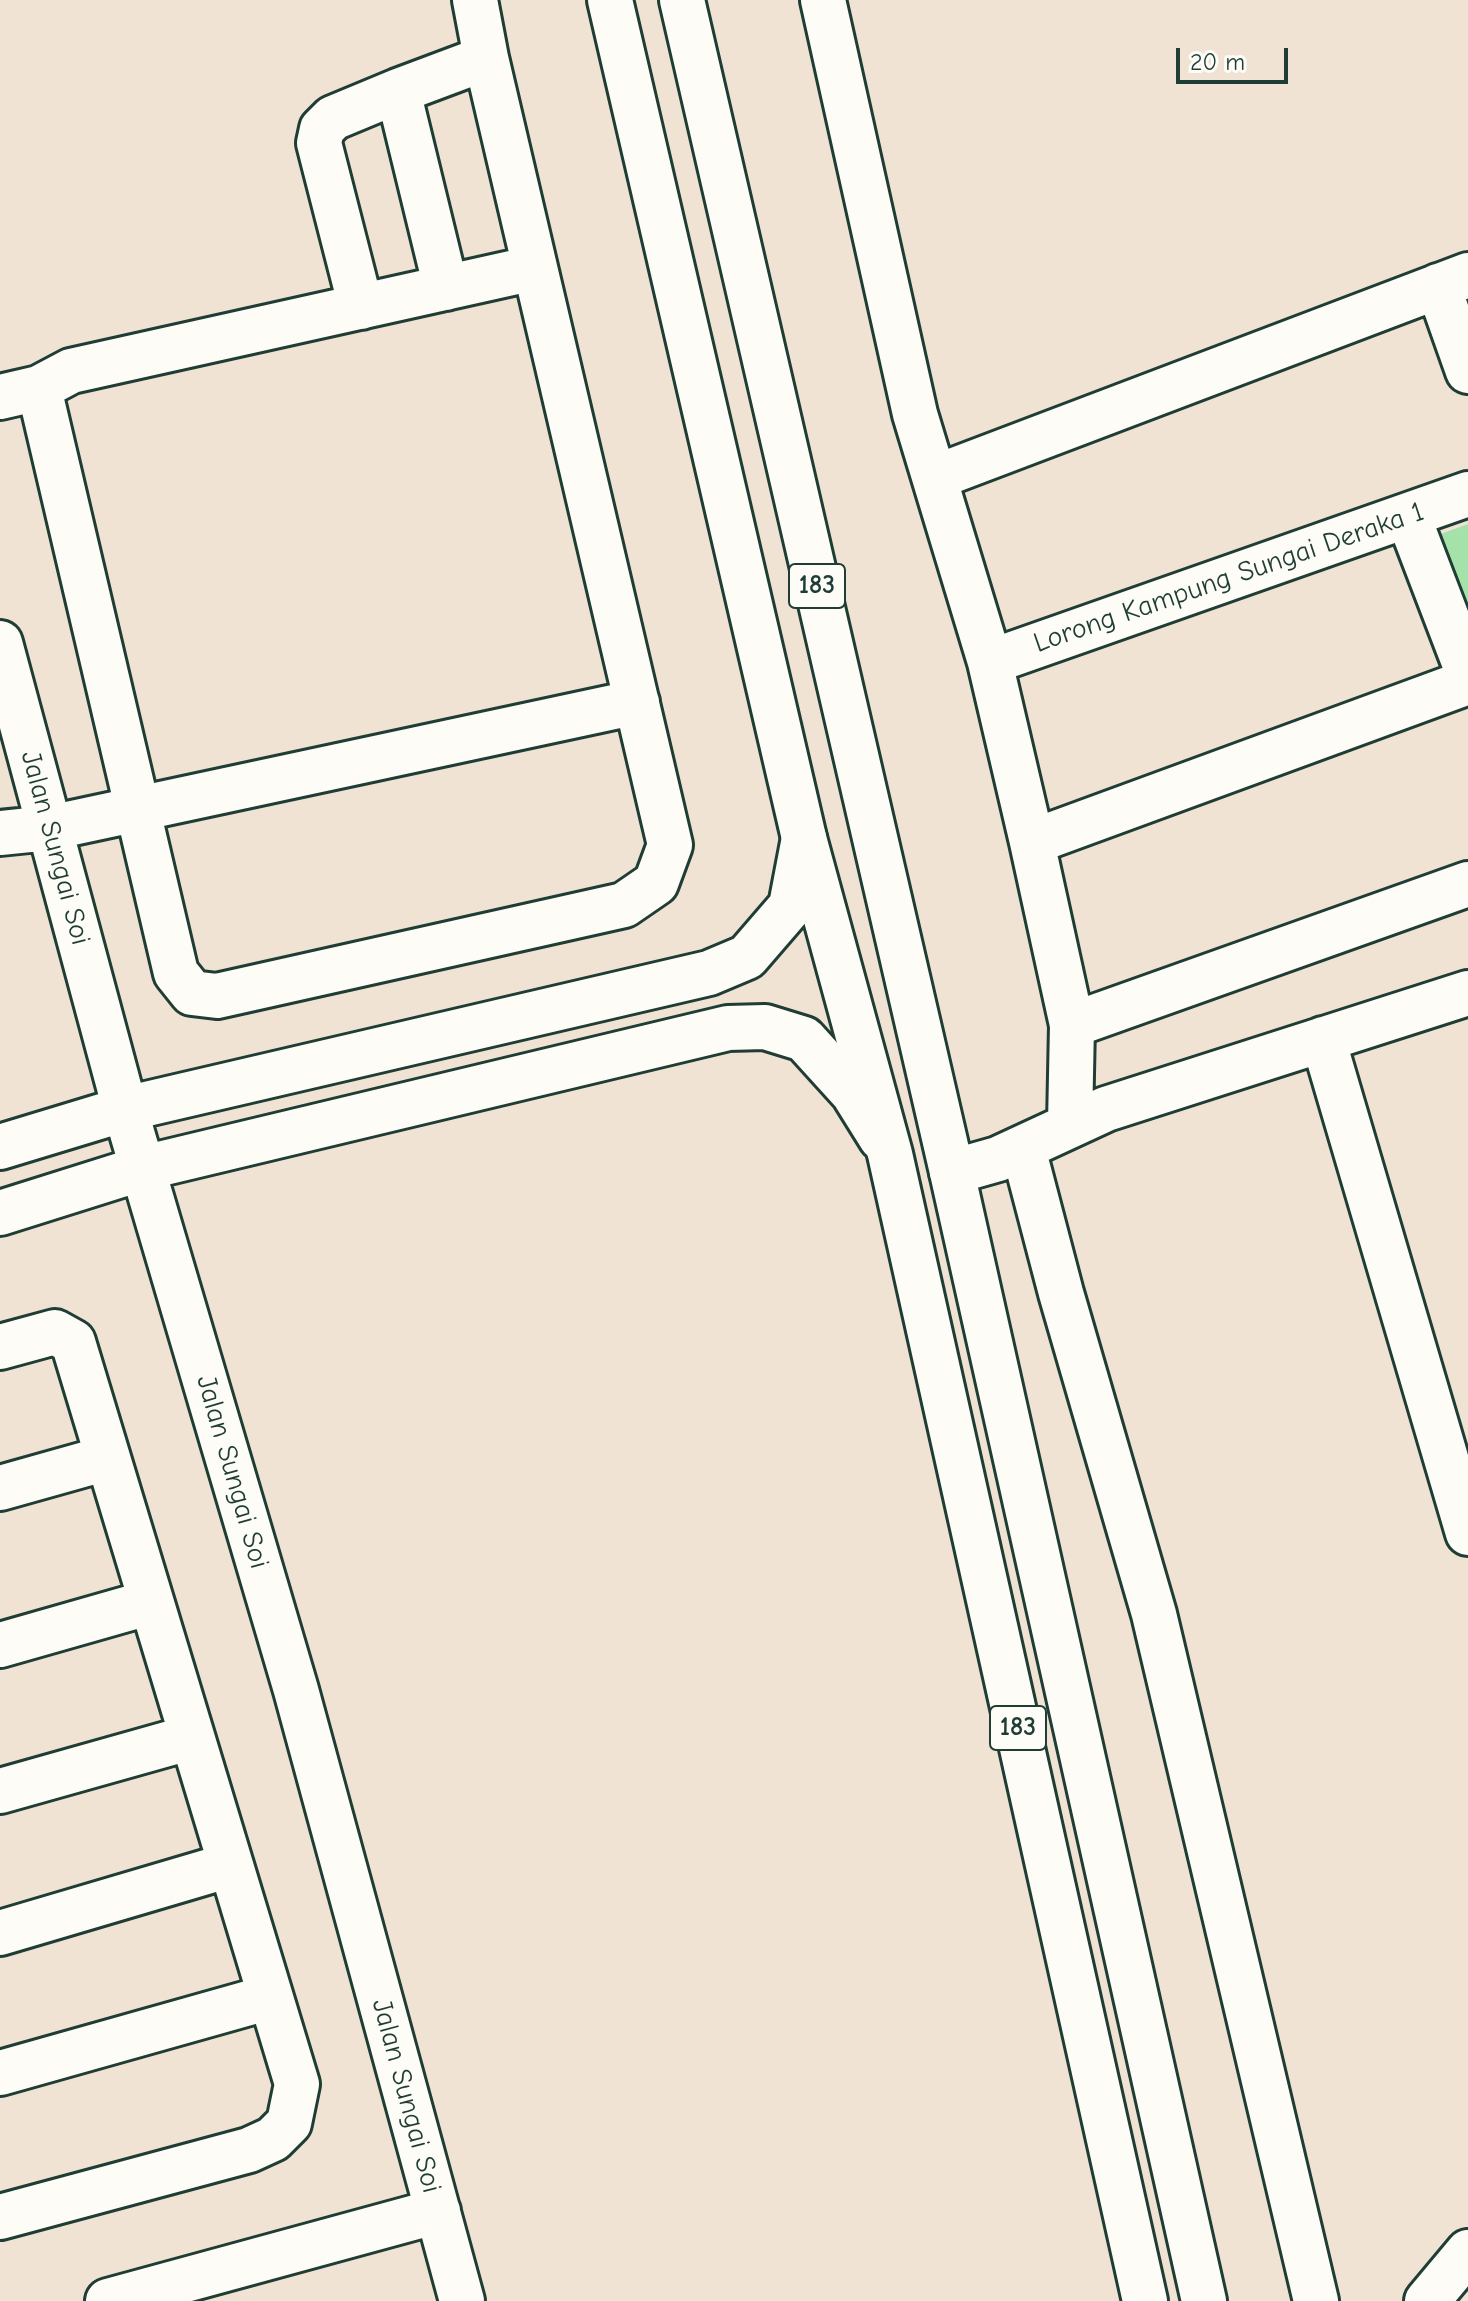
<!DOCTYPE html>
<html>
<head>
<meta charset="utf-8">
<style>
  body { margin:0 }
  #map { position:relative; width:1468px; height:2301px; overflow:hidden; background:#f0e3d4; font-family:"Comic Neue",sans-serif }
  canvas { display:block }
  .scale { position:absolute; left:1176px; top:48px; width:112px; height:36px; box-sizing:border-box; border:4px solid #1f3d34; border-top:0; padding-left:10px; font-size:24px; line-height:28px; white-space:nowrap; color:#1f3d34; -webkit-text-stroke:6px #fdfcf7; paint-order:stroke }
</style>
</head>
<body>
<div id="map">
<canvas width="1468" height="2301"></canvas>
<div class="scale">20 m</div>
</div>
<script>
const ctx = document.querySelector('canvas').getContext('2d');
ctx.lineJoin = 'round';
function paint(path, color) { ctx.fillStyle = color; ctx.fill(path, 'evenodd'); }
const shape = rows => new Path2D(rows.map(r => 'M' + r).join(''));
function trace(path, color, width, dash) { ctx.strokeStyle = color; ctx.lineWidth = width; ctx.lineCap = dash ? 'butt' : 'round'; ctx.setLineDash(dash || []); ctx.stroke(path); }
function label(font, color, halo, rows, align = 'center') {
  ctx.font = font + ' "Comic Neue",sans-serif'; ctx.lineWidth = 6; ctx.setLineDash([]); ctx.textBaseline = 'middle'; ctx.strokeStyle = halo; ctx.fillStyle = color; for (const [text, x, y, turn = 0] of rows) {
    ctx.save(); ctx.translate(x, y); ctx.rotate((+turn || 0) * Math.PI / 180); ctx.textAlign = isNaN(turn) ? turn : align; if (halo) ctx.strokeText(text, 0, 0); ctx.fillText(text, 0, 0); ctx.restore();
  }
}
paint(shape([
  [1468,524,1468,621,1435,536]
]), '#a5e2a9');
const minor = shape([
  [475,0,486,58],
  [823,0,915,414,990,662,1032,842,1072,1025,1070,1124],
  [1438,286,1468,371],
  [361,307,319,143,322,129,333,118,398,91],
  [39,388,176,973,192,993,217,996,624,905,656,883,670,845,486,58,398,91,446,288],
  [0,397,39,388,71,371,534,268],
  [936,477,1468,275],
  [1408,516,1468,673],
  [0,643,125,1109,296,1690,462,2301],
  [990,662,1468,494],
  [0,833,49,828,637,702],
  [1032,842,1468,682],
  [1072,1025,1468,884],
  [1323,1039,1468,1533],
  [0,1147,125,1109,709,973,747,957,791,906,804,838],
  [1023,1148,1061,1293,1154,1614,1316,2301],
  [952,1172,998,1159,1106,1109,1468,993],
  [0,1213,143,1168,728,1028,765,1027,804,1039,853,1093,881,1138],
  [0,1347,55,1332,73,1342,297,2084,289,2123,273,2139,249,2150,0,2217],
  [0,1488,107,1458],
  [0,1645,151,1602],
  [0,1791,192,1737],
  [0,1933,230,1865],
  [0,2073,270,1997],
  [108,2301,438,2211],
  [1427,2301,1468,2252]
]);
const highway = shape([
  [610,0,804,838,890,1154,1145,2301],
  [682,0,952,1172,1204,2301]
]);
trace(minor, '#1f3d34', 50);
trace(highway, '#1f3d34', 50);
trace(minor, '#fdfcf7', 44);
trace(highway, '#fdfcf7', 44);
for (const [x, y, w] of [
  [817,586,56],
  [1018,1728,56]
]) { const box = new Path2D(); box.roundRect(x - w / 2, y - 22, w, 44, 6); ctx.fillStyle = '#fdfcf7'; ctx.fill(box); trace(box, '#1f3d34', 2); }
label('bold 26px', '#1f3d34', null, [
  ["183",817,586],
  ["183",1018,1728]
]);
label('28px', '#1f3d34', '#fdfcf7', [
  ["Lorong Kampung Sungai Deraka 1",1229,578,-19],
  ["Jalan Sungai Soi",55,848,75],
  ["Jalan Sungai Soi",232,1472,74],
  ["Jalan Sungai Soi",406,2096,75]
]);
</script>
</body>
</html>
